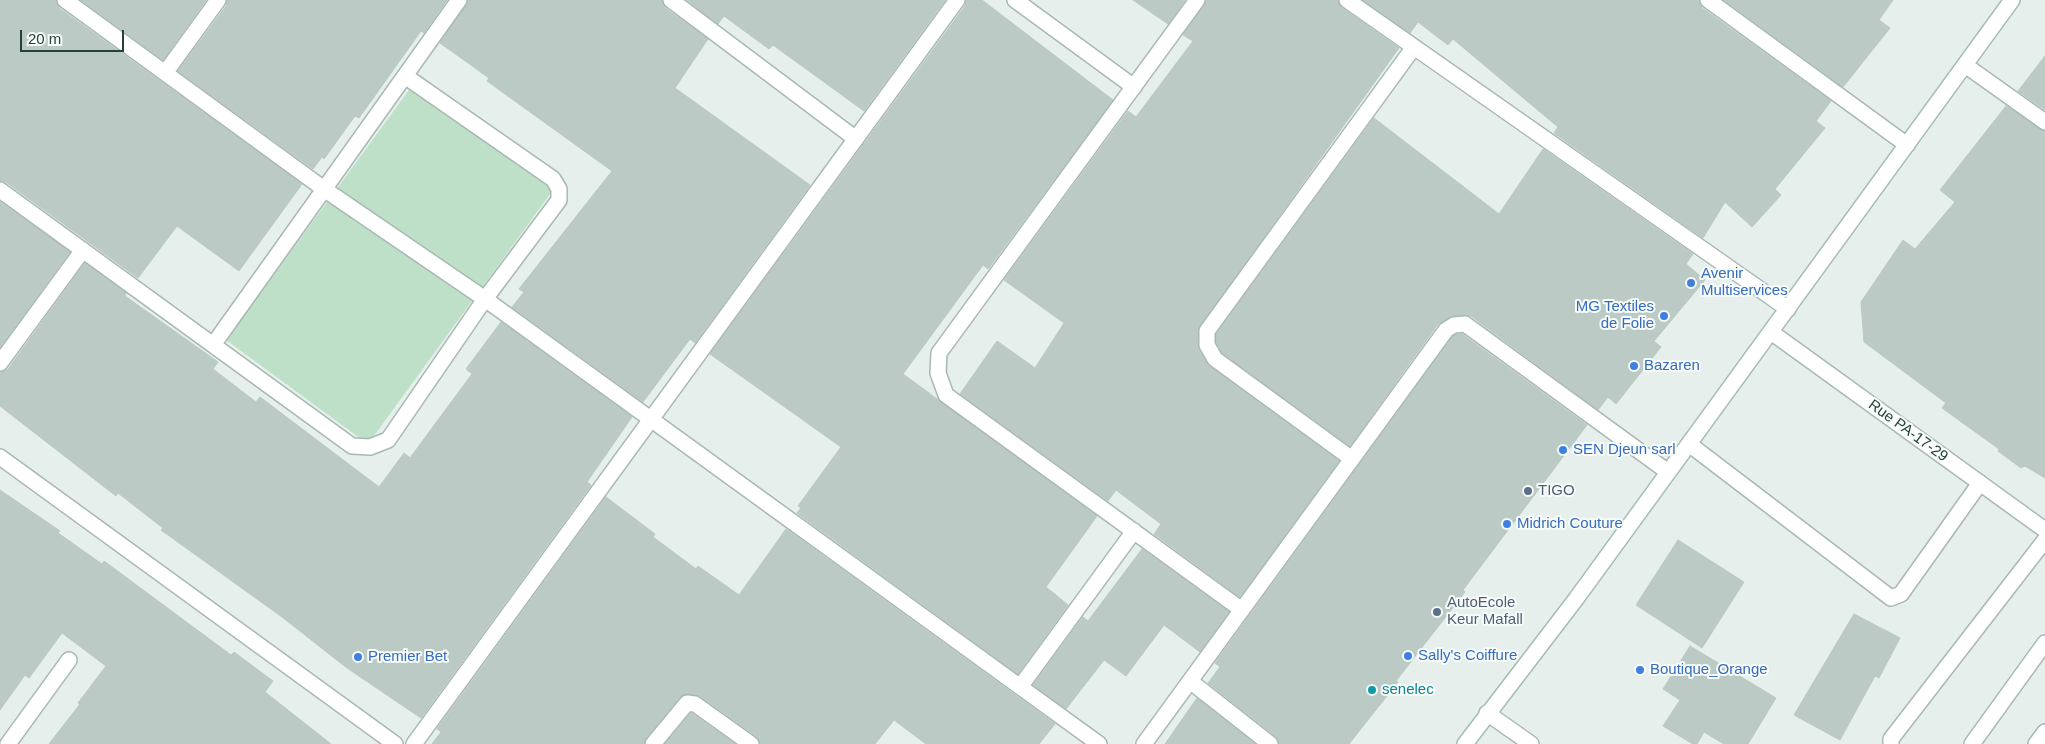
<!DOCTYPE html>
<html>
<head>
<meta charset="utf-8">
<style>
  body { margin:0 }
  #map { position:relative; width:2045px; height:744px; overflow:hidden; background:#e6efeb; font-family:Arial,sans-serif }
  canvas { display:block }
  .scale { position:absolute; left:20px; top:30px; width:104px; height:22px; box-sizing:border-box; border:2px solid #24423a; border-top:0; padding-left:6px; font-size:15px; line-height:18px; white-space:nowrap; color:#24423a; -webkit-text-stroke:4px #f7fbf9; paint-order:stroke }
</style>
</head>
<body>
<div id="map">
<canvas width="2045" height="744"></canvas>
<div class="scale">20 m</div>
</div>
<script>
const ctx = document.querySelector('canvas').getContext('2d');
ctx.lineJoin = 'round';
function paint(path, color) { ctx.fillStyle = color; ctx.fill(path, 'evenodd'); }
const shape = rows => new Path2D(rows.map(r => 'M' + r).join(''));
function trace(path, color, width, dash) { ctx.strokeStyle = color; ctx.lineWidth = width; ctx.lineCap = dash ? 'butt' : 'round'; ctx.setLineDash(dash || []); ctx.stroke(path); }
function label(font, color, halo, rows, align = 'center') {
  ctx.font = font + ' Arial,sans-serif'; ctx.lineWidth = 4; ctx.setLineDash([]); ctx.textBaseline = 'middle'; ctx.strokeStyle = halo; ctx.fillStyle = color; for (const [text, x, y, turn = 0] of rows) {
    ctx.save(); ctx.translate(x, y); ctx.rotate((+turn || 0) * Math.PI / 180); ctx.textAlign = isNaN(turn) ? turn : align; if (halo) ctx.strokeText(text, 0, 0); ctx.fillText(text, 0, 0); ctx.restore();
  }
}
paint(shape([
  [420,75,561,179,368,444,226,340]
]), '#bfe0c8');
const building = shape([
  [0,0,56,0,59,8,302,184,239,271,177,226,138,278,6,182,0,181,0,0],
  [81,0,206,0,163,60,81,0],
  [227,0,447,0,424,33,421,31,359,118,355,116,324,159,322,157,313,169,178,71,226,6,227,0],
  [468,0,662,0,665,8,708,39,675,88,810,185,695,343,690,339,643,402,512,307,524,292,519,289,612,171,487,81,489,78,440,43,468,0],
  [687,0,945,0,864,111,773,45,769,49,724,16,718,24,687,0],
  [966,0,982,0,1113,100,988,269,983,265,903,374,1097,516,1046,587,1068,605,1018,674,797,513,801,508,798,506,841,447,710,354,965,6,966,0],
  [1133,0,1185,0,1168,24,1133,0],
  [1206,0,1338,0,1342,8,1399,48,1198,330,1199,349,1209,366,1339,461,1240,597,1154,534,1161,524,1116,490,1108,501,960,394,997,341,1035,368,1064,323,1004,280,1128,111,1136,117,1193,41,1183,35,1206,0],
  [1363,0,1699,0,1702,8,1831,101,1816,121,1825,128,1775,189,1781,195,1752,227,1725,202,1703,238,1554,133,1558,127,1453,39,1448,45,1418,22,1410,33,1363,0],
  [1724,0,1893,0,1879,20,1890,28,1843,87,1724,0],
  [2045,56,2045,110,2018,91,2045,56],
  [2006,106,2045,131,2045,478,2025,466,2021,468,1998,451,1999,449,1942,408,1946,403,1864,342,1861,302,1903,240,1915,249,1955,202,1940,190,2006,106],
  [1374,118,1499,214,1543,149,1693,254,1686,264,1705,280,1654,341,1661,347,1616,404,1608,397,1598,410,1471,316,1453,316,1438,324,1350,446,1222,353,1216,343,1216,334,1374,118],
  [0,202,70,252,0,347,0,202],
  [85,263,126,293,125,296,218,362,213,369,256,402,260,397,379,487,404,453,410,458,435,424,472,374,466,369,501,322,632,417,587,482,591,485,421,718,347,668,282,617,161,530,163,528,118,493,116,496,0,406,0,372,8,369,85,263],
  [1457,334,1462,334,1587,425,1463,590,1465,592,1396,681,1398,682,1349,744,1279,744,1276,737,1208,683,1220,667,1215,663,1452,337,1457,334],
  [0,490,60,531,58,533,102,564,104,561,231,655,234,652,273,681,265,692,331,744,49,744,80,704,78,703,106,666,62,633,29,678,25,675,0,710,0,490],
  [606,497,655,534,653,537,696,569,698,566,739,595,786,529,1055,724,1039,744,926,744,894,720,875,744,760,744,756,736,700,696,688,694,680,697,646,738,644,744,432,744,441,732,437,729,606,497],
  [1678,540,1744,582,1702,648,1636,605,1678,540],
  [1142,549,1229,612,1200,652,1164,625,1126,676,1104,660,1066,709,1033,685,1083,617,1088,621,1142,549],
  [1854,614,1900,638,1879,678,1875,676,1840,740,1794,715,1854,614],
  [1690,646,1776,698,1748,744,1724,744,1704,732,1697,744,1693,744,1663,726,1680,700,1663,689,1690,646],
  [1197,698,1255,744,1165,744,1197,698],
  [691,713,735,744,665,744,691,713]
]);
paint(building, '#bbcac4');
trace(building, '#b8c9c2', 1);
const lane = shape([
  [1689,444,1891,598,1901,594,1980,483],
  [1487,713,1531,744],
  [1891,744,1891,739,2045,540],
  [1972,744,2045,643],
  [2036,744,2045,732]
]);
const street = shape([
  [65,0,324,189,485,299,1099,744],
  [671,0,856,139],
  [1015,0,1134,87],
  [1197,0,939,353,938,373,946,395,1242,610],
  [1347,0,1788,309],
  [1708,0,1907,145],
  [1965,65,2045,122],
  [165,73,218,0],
  [0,190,352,446,370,447,388,440,485,299,559,200,559,189,553,179,405,76],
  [1771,332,2045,530],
  [213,345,459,0],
  [0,363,83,250],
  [0,457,395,744],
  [1352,459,1215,359,1207,345,1207,331,1414,47],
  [1190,681,1270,744],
  [1020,687,1134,531],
  [8,744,69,660],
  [414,744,957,0],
  [653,744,687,703,695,704,751,744],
  [1144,744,1446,330,1454,325,1465,324,1668,472]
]);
const secondary = shape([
  [1465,744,1576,599,2012,0]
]);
trace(lane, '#a8b8b2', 18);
trace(street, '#a8b8b2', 18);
trace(secondary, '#a4bbb3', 18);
trace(lane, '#fff', 15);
trace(street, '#fff', 15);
trace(secondary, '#fff', 15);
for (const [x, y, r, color] of [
  [1691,283,5,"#3f7fe0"],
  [1664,316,5,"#3f7fe0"],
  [1634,366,5,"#3f7fe0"],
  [1563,450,5,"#3f7fe0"],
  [1528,491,5,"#5c6f8a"],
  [1507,524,5,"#3f7fe0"],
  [1437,612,5,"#5c6f8a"],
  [1408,656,5,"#3f7fe0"],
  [358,657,5,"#3f7fe0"],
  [1640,670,5,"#3f7fe0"],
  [1372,690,5,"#0f9aa8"]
]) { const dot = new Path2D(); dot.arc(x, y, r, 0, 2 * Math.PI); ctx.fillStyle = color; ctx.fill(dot); trace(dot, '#f7fbf9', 2); }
label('15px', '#366cbe', '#f7fbf9', [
  ["Avenir",1701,274],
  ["Multiservices",1701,291],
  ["MG Textiles",1654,307,"right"],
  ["de Folie",1654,324,"right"],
  ["Bazaren",1644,366],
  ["SEN Djeun sarl",1573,450],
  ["Midrich Couture",1517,524],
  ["Sally's Coiffure",1418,656],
  ["Premier Bet",368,657],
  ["Boutique_Orange",1650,670]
], 'left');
label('15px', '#24423a', '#f7fbf9', [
  ["Rue PA-17-29",1908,431,36]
]);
label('15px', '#4e5e75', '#f7fbf9', [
  ["TIGO",1538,491],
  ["AutoEcole",1447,603],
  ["Keur Mafall",1447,620]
], 'left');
label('15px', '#0d838f', '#f7fbf9', [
  ["senelec",1382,690]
], 'left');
</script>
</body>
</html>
